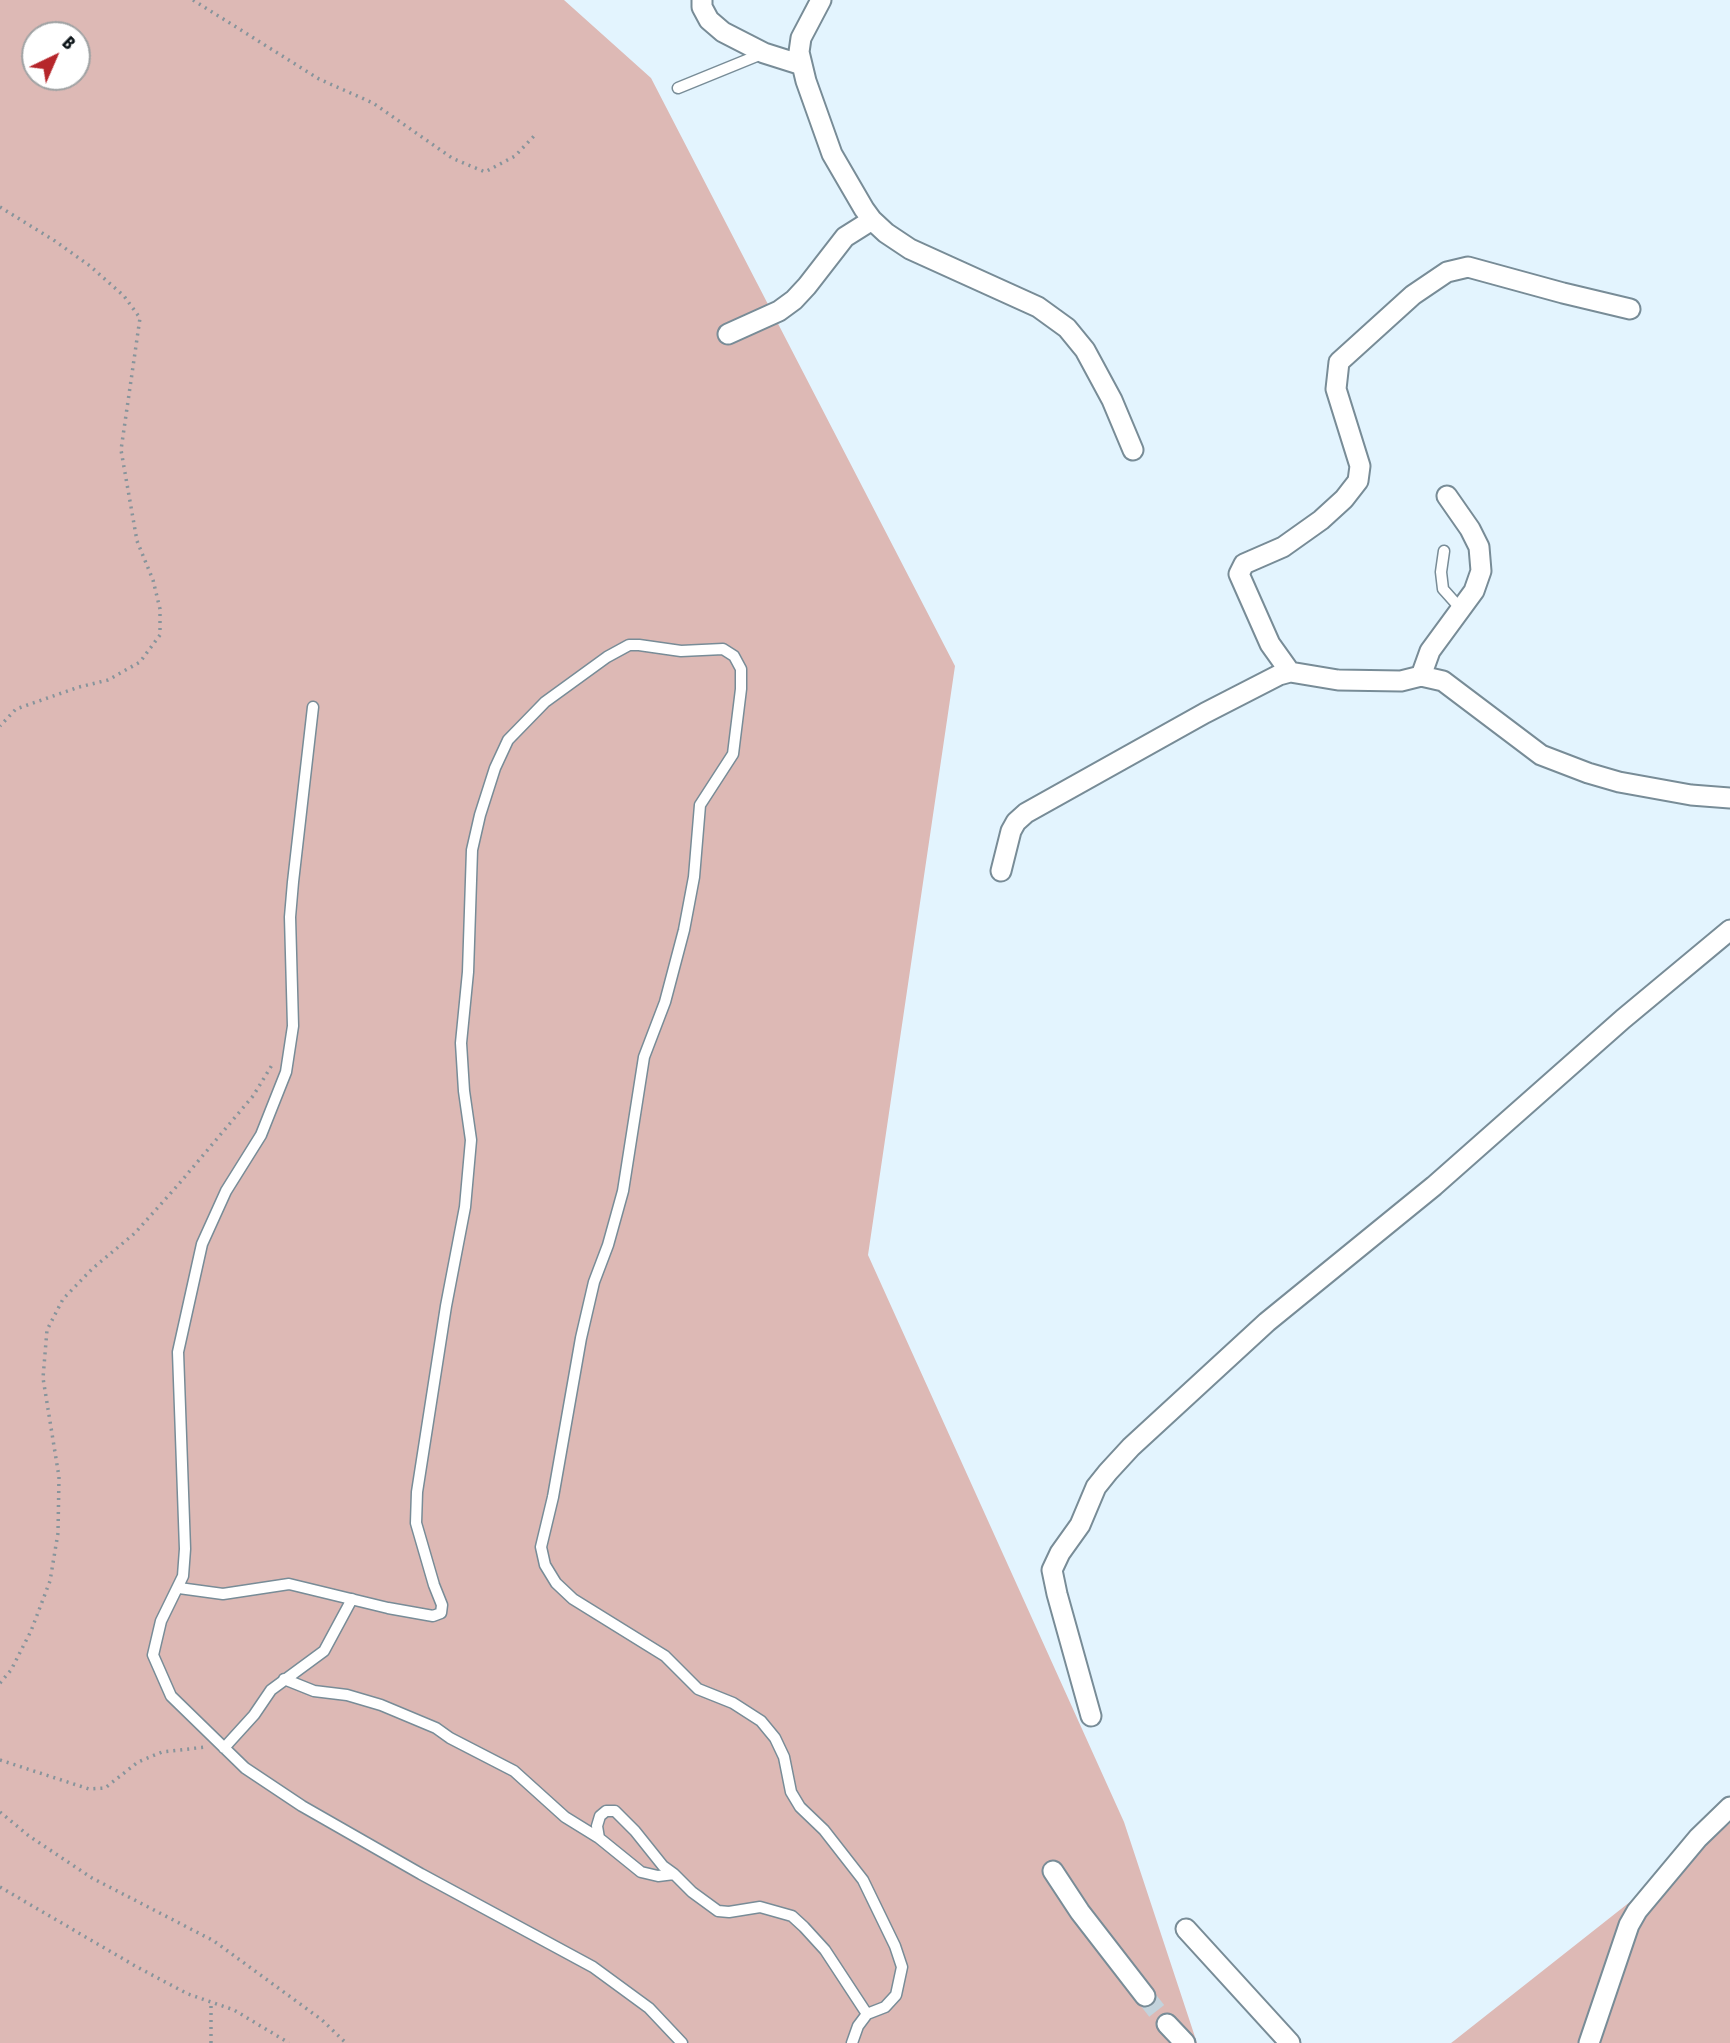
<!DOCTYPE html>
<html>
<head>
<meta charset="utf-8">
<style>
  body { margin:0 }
  #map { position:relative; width:1730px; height:2043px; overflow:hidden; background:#e3f4fe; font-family:"Asap Condensed",sans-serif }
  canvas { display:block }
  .north { position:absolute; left:21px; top:21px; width:70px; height:70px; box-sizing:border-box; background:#fff; border:2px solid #9fa2a3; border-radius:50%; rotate:44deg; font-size:19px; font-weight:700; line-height:28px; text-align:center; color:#0e161a }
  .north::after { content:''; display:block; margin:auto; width:24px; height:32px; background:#b6262b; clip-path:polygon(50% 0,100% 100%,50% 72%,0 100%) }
</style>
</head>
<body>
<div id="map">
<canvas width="1730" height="2043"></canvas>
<div class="north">B</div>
</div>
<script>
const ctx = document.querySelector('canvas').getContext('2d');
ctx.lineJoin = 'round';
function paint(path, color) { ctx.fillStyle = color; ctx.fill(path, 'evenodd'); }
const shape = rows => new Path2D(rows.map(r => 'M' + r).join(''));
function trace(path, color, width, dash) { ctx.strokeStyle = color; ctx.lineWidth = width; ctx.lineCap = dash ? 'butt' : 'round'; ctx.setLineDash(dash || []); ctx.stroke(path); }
paint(shape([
  [0,0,564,0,651,78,955,666,868,1255,1124,1822,1197,2043,0,2043],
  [35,35,77,35,77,77,35,77],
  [1730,1823,1730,2043,1451,2043,1455,2040]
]), '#ddb9b5');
trace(shape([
  [1145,1996,1167,2024]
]), '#c3d3dc', 19, [19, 10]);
const lane = shape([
  [678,88,764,53],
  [1444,551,1441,572,1443,589,1460,608],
  [313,707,293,882,290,917,293,1026,286,1072,261,1135,226,1191,202,1244,178,1352,185,1549,183,1576,161,1621,153,1655,171,1696,245,1768,302,1806,421,1874,593,1967,649,2008,682,2043],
  [179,1588,223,1594,289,1584,388,1608,433,1616,441,1613,442,1605,434,1585,416,1523,417,1492,446,1306,465,1207,471,1140,464,1091,461,1043,468,972,472,850,480,815,495,768,508,740,545,702,607,657,629,645,639,645,681,651,723,649,734,656,741,669,741,689,733,754,700,805,694,877,684,930,665,1002,644,1057,623,1191,608,1245,594,1282,581,1338,553,1497,541,1547,545,1565,556,1583,573,1599,665,1656,698,1689,733,1703,761,1721,775,1738,784,1757,791,1792,800,1807,824,1830,863,1880,895,1946,902,1967,896,1995,885,2007,867,2014,858,2026,852,2043],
  [284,1679,314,1691,347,1695,381,1705,436,1728,450,1738,514,1771,565,1817,599,1838,641,1872,658,1876,674,1874,692,1892,718,1911,729,1912,760,1907,792,1916,804,1927,825,1950,867,2014],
  [224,1748,254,1715,271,1690,324,1651,352,1599],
  [599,1838,597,1826,600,1816,606,1811,615,1811,635,1831,663,1866,674,1874]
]);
const street = shape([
  [702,0,702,7,709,20,723,32,764,53,802,65],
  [821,0,801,38,799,52,806,81,832,154,864,209,872,220,886,233,910,249,1038,307,1067,328,1085,350,1112,400,1133,450],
  [728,334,779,311,794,300,807,286,845,237,872,220],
  [1290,672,1270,644,1239,574,1244,564,1283,547,1321,520,1344,499,1358,481,1360,466,1336,389,1339,362,1413,295,1447,272,1468,267,1563,293,1630,309],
  [1421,676,1430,651,1474,591,1481,571,1479,547,1470,529,1447,496],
  [1001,871,1011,831,1016,822,1026,813,1205,713,1279,675,1290,672,1338,680,1401,681,1421,676,1443,681,1541,755,1588,773,1619,782,1691,795,1730,798],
  [1091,1716,1057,1594,1052,1570,1060,1553,1080,1525,1096,1487,1108,1472,1131,1447,1267,1322,1434,1186,1623,1019,1730,930],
  [1053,1871,1080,1912,1145,1996],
  [1186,1929,1290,2043],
  [1167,2024,1185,2043],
  [1589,2043,1629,1925,1637,1911,1698,1838,1730,1807]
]);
trace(lane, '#788c97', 13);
trace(street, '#788c97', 23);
trace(shape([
  [193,0,319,79,373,103,452,158,485,172,515,156,535,135],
  [0,207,55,241,90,266,124,296,140,318,121,450,137,541,153,580,160,609,160,635,140,662,108,680,79,687,16,709,0,726],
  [0,1683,11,1670,31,1631,50,1581,58,1533,59,1477,43,1378,47,1330,63,1299,92,1269,135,1233,178,1185,253,1096,272,1065],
  [0,1760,89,1789,105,1788,138,1762,162,1752,206,1747],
  [0,1812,29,1836,92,1878,214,1941,322,2020,346,2043],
  [0,1887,137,1967,188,1994,234,2010,289,2043],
  [211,2043,211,2002]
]), '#87949b', 3.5, [2, 5]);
trace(lane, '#fff', 10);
trace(street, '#fff', 19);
</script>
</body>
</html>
